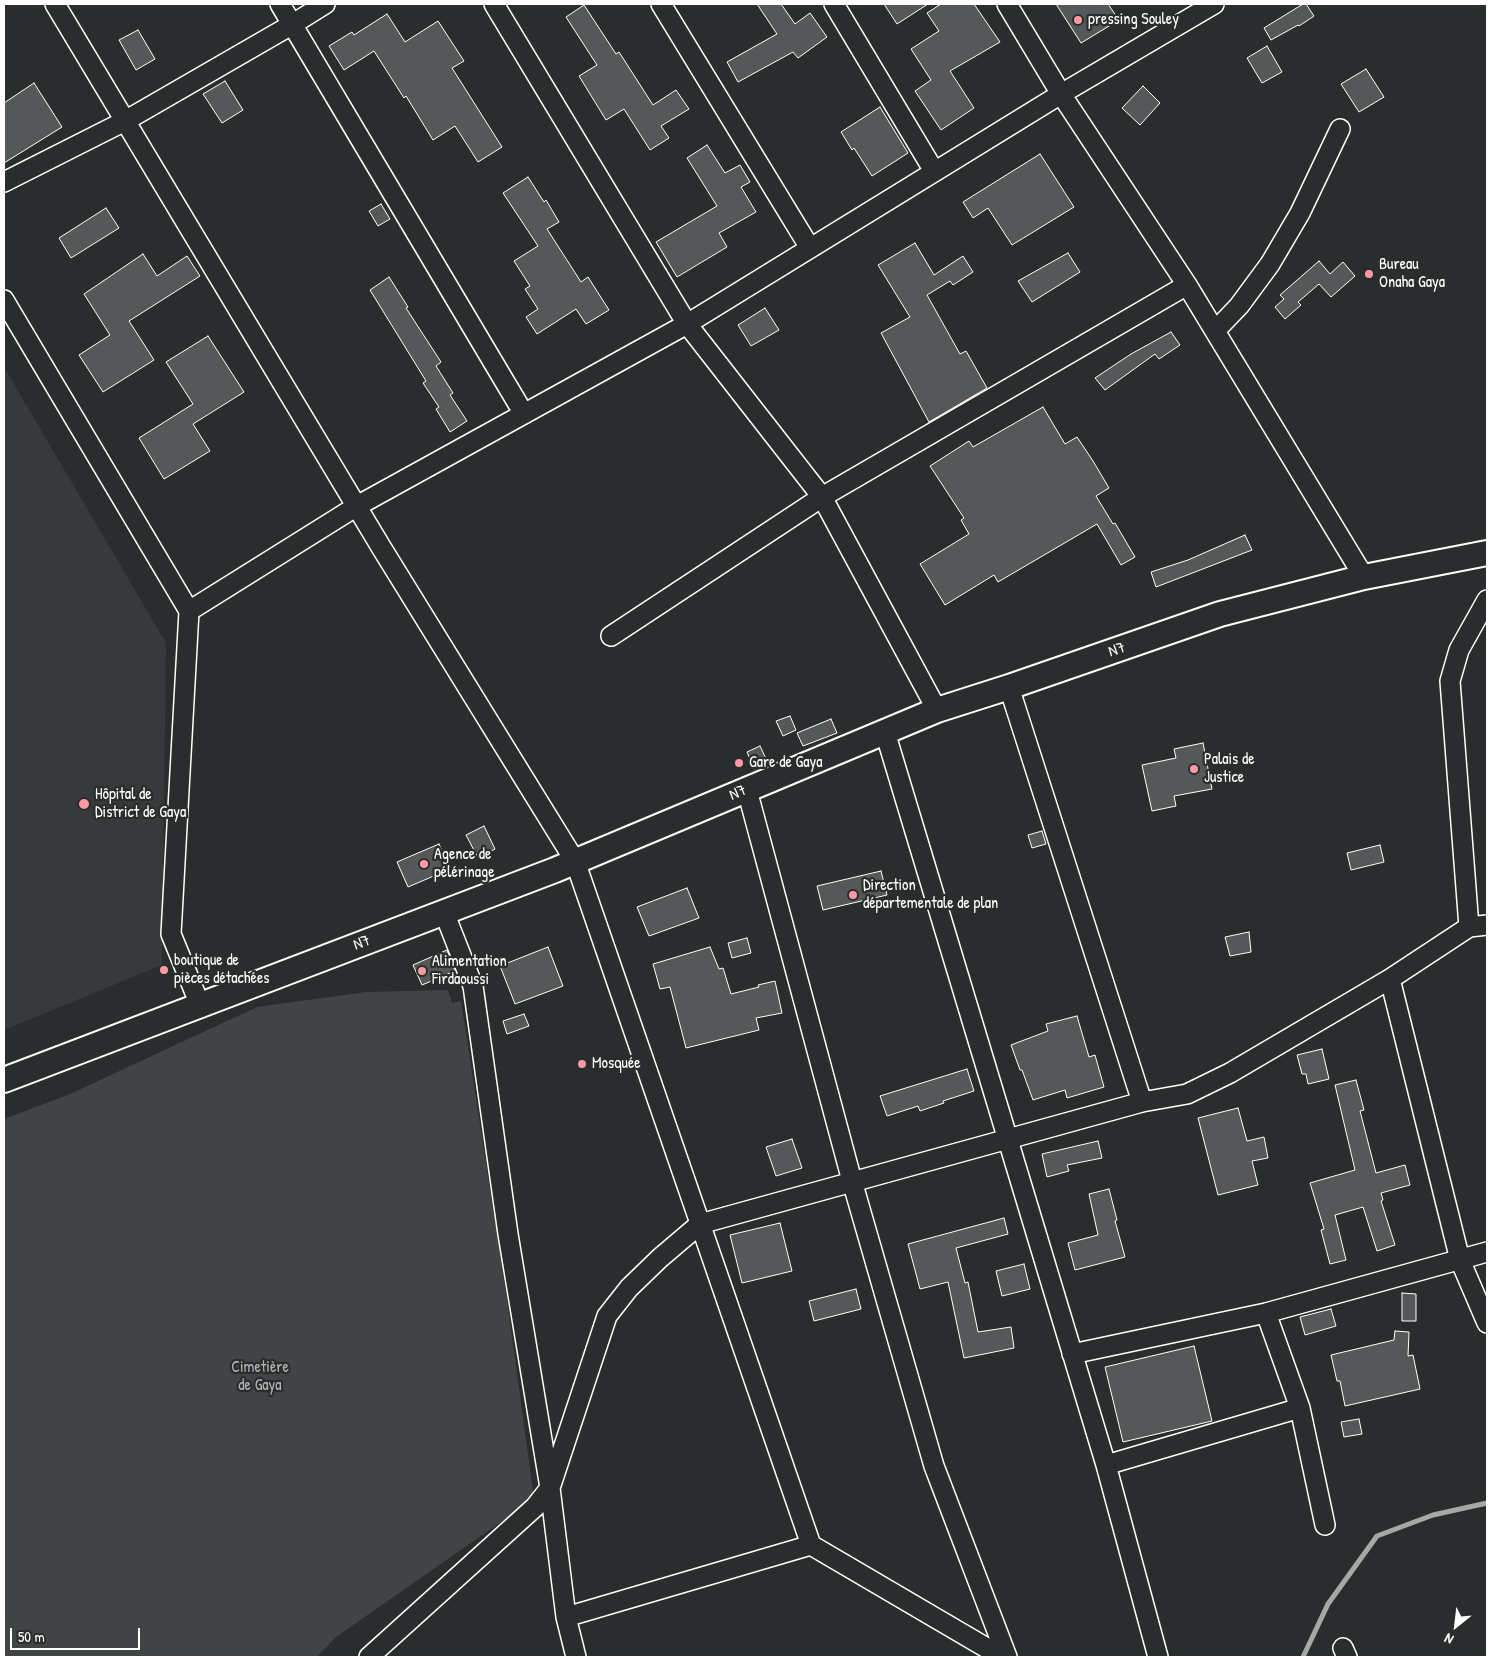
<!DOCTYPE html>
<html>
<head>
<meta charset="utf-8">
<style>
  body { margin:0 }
  #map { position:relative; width:1491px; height:1661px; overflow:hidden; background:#2a2d2e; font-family:"Patrick Hand",sans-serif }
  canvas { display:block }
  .frame { position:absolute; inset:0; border:5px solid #fff; pointer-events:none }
  .north { position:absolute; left:1431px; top:1601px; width:50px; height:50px; -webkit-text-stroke:4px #2a2d2e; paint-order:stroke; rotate:209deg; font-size:14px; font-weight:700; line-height:20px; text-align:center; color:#fff }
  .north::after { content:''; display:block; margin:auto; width:18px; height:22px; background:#fff; clip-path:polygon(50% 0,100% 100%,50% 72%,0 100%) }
  .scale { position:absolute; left:10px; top:1628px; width:130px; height:22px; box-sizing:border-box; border:2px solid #fff; border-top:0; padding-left:6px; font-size:15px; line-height:18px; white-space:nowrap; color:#fff; -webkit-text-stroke:4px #2a2d2e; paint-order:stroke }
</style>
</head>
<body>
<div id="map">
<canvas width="1491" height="1661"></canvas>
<div class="frame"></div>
<div class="north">N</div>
<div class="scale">50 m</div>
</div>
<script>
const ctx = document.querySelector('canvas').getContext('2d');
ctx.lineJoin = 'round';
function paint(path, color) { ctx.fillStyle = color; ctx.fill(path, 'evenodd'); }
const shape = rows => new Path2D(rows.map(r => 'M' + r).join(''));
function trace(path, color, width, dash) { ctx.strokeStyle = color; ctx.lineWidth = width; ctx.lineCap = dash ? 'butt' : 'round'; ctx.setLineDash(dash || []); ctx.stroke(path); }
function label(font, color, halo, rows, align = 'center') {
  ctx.font = font + ' "Patrick Hand",sans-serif'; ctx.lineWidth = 4.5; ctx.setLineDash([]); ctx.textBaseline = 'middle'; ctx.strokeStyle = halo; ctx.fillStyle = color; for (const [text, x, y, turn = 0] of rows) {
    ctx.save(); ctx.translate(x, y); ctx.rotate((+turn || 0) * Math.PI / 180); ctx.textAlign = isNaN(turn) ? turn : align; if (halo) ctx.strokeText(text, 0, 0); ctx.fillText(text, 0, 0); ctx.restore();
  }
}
paint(shape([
  [4,367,166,643,162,965,4,1030]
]), '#373a3b');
paint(shape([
  [448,990,452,1003,461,1001,508,1306,534,1499,336,1637,317,1657,4,1657,4,1119,70,1094,257,1007,366,992]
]), '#414445');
trace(shape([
  [1303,1657,1328,1604,1377,1536,1433,1515,1487,1503]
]), '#a6a7a7', 5);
const building = shape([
  [757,4,781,4,795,24,810,13,827,37,798,58,793,52,738,82,727,62,777,34,757,4],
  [884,4,928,4,897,24,884,4],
  [941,4,974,4,1000,42,950,71,974,108,941,130,915,91,931,80,911,49,939,31,927,13,941,4],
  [1056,4,1108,4,1119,20,1081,43,1056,4],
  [1303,4,1306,4,1314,16,1299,26,1298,25,1271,40,1264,28,1303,4],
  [584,5,616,54,619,52,653,105,676,90,689,109,661,126,669,138,650,150,624,109,606,120,579,76,597,65,566,17,584,5],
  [387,14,405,42,438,21,464,61,452,68,502,147,478,162,455,126,433,140,406,96,404,98,374,51,344,70,329,46,352,32,354,35,387,14],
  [138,30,155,59,136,70,119,40,138,30],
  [1267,46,1282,72,1262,83,1247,58,1267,46],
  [1366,69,1384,97,1359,112,1341,84,1366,69],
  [225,81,243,110,222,123,203,94,225,81],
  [34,83,62,127,4,163,4,103,34,83],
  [1143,86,1160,103,1140,125,1122,108,1143,86],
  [880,107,908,153,872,176,854,148,852,150,841,132,880,107],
  [707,145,725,173,740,165,750,182,741,187,756,212,719,233,727,247,677,277,656,242,717,206,687,158,707,145],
  [1040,154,1074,207,1012,245,988,208,973,218,963,202,1040,154],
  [528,177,544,202,546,200,559,222,547,229,581,282,588,277,609,310,586,324,576,309,537,334,526,317,538,309,525,289,530,286,514,261,538,246,503,193,528,177],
  [381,204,390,219,378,226,369,211,381,204],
  [106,208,119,228,71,258,59,238,106,208],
  [915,243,934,275,963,256,973,272,953,285,950,281,927,295,960,354,966,351,987,388,929,422,881,333,910,317,878,265,915,243],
  [1068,253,1080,272,1032,302,1018,281,1068,253],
  [143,254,157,276,187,256,200,276,129,321,154,360,103,392,79,355,110,335,84,294,143,254],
  [1319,261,1330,274,1343,262,1355,276,1331,297,1319,284,1298,302,1301,305,1285,319,1275,307,1284,299,1280,295,1319,261],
  [389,277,408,307,406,308,441,362,436,366,453,393,450,395,467,421,450,432,436,409,439,407,423,383,426,381,370,290,389,277],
  [765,308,779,330,751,346,738,325,765,308],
  [1171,332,1180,345,1159,359,1155,354,1105,390,1095,378,1131,354,1171,332],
  [208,336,244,392,193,424,210,451,164,479,139,438,193,404,166,362,208,336],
  [1043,407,1065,444,1077,437,1093,461,1109,488,1096,496,1113,524,1115,523,1135,557,1121,565,1097,524,998,582,994,575,945,605,920,564,969,534,961,520,964,518,930,466,969,441,973,447,1043,407],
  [1245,535,1252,550,1156,587,1151,572,1188,560,1245,535],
  [790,716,796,730,783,736,776,721,790,716],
  [831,719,837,733,803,746,797,733,831,719],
  [1203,743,1212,789,1174,796,1176,806,1152,811,1142,765,1176,758,1174,749,1203,743],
  [760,746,768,763,754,769,747,752,760,746],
  [484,826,495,849,478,858,466,835,484,826],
  [1042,831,1046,844,1032,848,1028,835,1042,831],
  [439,844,450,869,408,887,397,862,439,844],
  [1380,845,1384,862,1351,870,1347,853,1380,845],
  [881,871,887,895,823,910,817,886,881,871],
  [687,888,699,918,649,936,637,907,687,888],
  [1249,932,1251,952,1230,956,1225,937,1249,932],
  [747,938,751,953,732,958,728,943,747,938],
  [548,947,563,986,515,1004,500,966,548,947],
  [710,947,719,969,723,968,731,994,759,987,758,985,775,981,782,1013,756,1018,759,1030,686,1048,670,987,660,989,653,964,710,947],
  [447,950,455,971,422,985,413,965,447,950],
  [524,1014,529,1026,507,1034,503,1021,524,1014],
  [1077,1016,1089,1057,1095,1055,1104,1087,1067,1098,1065,1090,1033,1100,1022,1070,1020,1070,1011,1045,1048,1031,1046,1024,1077,1016],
  [1322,1049,1329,1079,1308,1084,1306,1074,1302,1074,1297,1055,1322,1049],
  [967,1069,974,1091,943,1101,944,1103,920,1111,918,1106,887,1116,880,1096,967,1069],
  [1356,1080,1364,1110,1360,1111,1376,1173,1405,1165,1410,1185,1381,1193,1383,1200,1381,1201,1395,1245,1377,1251,1363,1207,1335,1215,1346,1260,1330,1264,1321,1230,1324,1229,1310,1183,1355,1170,1335,1085,1356,1080],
  [1238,1108,1247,1141,1264,1137,1268,1158,1252,1161,1258,1185,1218,1195,1198,1118,1238,1108],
  [792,1139,802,1168,776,1176,766,1147,792,1139],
  [1098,1141,1102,1158,1067,1165,1069,1171,1047,1177,1042,1154,1098,1141],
  [1109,1189,1117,1220,1115,1221,1125,1257,1075,1270,1068,1243,1098,1235,1089,1194,1109,1189],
  [1004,1218,1008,1234,956,1248,965,1283,968,1282,978,1332,1011,1327,1014,1348,964,1358,948,1282,920,1289,908,1244,1004,1218],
  [780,1223,792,1271,742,1283,730,1235,780,1223],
  [1024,1264,1030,1289,1002,1296,996,1271,1024,1264],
  [856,1289,861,1309,814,1321,809,1301,856,1289],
  [1402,1293,1416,1294,1416,1321,1402,1321,1402,1293],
  [1331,1309,1336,1326,1305,1335,1300,1317,1331,1309],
  [1395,1331,1409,1332,1408,1356,1413,1355,1420,1389,1345,1406,1340,1381,1337,1381,1331,1355,1394,1340,1395,1331],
  [1194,1346,1212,1421,1123,1442,1105,1367,1194,1346],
  [1359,1419,1362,1434,1344,1437,1341,1422,1359,1419]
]);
paint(building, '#555758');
trace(building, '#fff', 1);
const minor = shape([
  [55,4,381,547,575,861,811,1545,1002,1657],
  [280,4,524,414],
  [494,4,687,324,822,497,937,710],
  [661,4,810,248],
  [834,4,934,171],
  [1007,4,1061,94,1187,285,1364,577],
  [4,182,125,121,293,24,325,4],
  [4,300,189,611,171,934,200,1005],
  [1215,331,1239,306,1270,264,1300,213,1340,129],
  [189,611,357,506,687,324,1061,94,1214,4],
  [611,636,822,497,1187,285],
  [1009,687,1142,1102],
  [885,732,1106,1465,1158,1657],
  [747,790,852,1181,934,1466,1007,1657],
  [444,912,473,986,508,1234,550,1488,566,1617,576,1657],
  [1469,927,1450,681,1459,650,1487,600],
  [1390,979,1460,1260,1487,1323],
  [1266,1313,1300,1408,1325,1525],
  [1072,1354,1266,1313,1487,1252],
  [1106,1465,1300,1408],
  [566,1617,811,1545],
  [1343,1648,1347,1657],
  [369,1657,535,1507,550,1488,607,1316,629,1288,660,1258,700,1224,1142,1102,1187,1094,1230,1073,1390,979,1469,927,1487,925]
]);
const major = shape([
  [4,1080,555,870,937,710,1009,687,1220,614,1364,577,1487,553]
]);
trace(minor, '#fff', 22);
trace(major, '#fff', 28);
trace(minor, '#2a2d2e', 19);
trace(major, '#2a2d2e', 24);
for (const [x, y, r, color] of [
  [1078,20,5,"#ff9aa2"],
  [1369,274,5,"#ff9aa2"],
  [739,763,5,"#ff9aa2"],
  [1194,769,5,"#ff9aa2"],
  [84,804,6,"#ff9aa2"],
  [424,864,5,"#ff9aa2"],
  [853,895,5,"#ff9aa2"],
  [164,970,5,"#ff9aa2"],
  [422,971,5,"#ff9aa2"],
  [582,1064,5,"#ff9aa2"]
]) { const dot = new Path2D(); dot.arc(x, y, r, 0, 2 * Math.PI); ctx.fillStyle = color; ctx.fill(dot); trace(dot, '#2a2d2e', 2); }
label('16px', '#fff', '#2a2d2e', [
  ["pressing Souley",1088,20],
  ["Bureau",1379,265],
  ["Onaha Gaya",1379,283],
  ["Palais de",1204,760],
  ["Justice",1204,778],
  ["Gare de Gaya",749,763],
  ["Hôpital de",95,795],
  ["District de Gaya",95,813],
  ["Agence de",434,855],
  ["pélérinage",434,873],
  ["Direction",863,886],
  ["départementale de plan",863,904],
  ["boutique de",174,961],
  ["pièces détachées",174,979],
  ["Alimentation",432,962],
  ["Firdaoussi",432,980],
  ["Mosquée",592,1064]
], 'left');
label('16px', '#fff', '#2a2d2e', [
  ["N7",1117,650,-19],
  ["N7",738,793,-23],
  ["N7",362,943,-21]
]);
label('16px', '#b3b4b5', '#2a2d2e', [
  ["Cimetière",260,1368],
  ["de Gaya",260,1386]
]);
</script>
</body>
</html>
